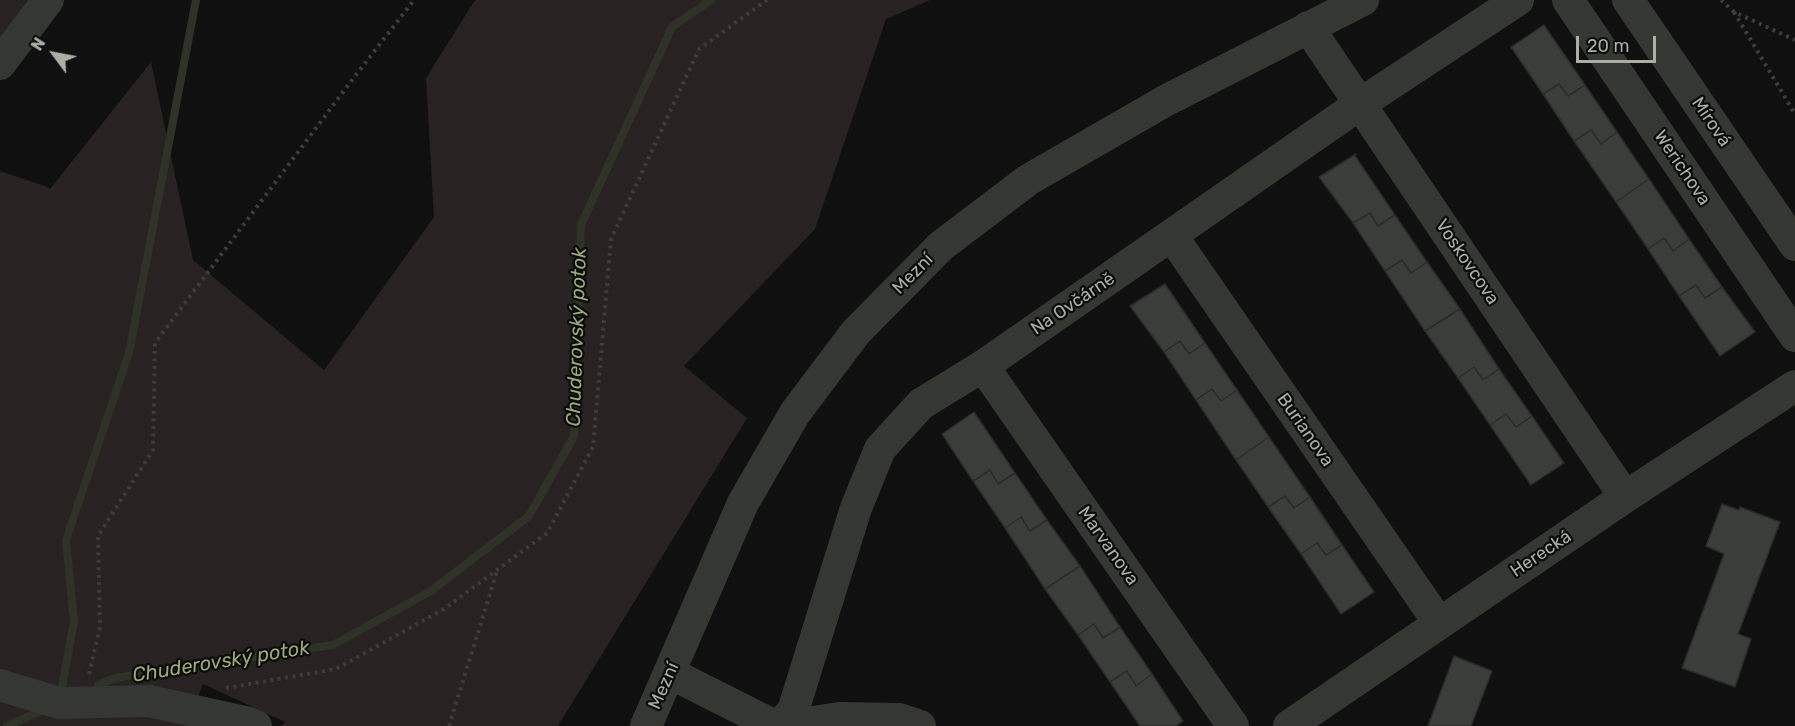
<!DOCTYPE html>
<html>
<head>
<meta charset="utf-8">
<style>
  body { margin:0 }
  #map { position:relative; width:1795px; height:726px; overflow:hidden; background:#0f100f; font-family:Rubik,sans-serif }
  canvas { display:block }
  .north { position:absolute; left:24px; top:24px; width:60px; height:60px; -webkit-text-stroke:4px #0a0b0a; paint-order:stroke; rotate:302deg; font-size:16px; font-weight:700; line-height:24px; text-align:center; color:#a9afa2 }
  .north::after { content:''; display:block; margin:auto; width:21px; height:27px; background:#a9afa2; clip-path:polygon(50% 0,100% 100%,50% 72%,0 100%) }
  .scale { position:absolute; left:1576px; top:36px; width:80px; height:27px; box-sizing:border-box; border:3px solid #a9afa2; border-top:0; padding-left:8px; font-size:18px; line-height:21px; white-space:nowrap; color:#a9afa2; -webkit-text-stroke:4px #0a0b0a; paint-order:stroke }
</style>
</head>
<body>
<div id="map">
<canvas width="1795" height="726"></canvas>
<div class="north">N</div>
<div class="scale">20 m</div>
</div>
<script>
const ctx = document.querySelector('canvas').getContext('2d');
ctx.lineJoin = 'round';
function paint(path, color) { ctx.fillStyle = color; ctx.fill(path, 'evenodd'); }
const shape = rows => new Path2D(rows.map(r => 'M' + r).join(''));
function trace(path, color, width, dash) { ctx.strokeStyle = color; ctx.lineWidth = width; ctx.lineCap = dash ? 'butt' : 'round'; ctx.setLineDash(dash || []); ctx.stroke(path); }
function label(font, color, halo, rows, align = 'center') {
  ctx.font = font + ' Rubik,sans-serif'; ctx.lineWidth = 4.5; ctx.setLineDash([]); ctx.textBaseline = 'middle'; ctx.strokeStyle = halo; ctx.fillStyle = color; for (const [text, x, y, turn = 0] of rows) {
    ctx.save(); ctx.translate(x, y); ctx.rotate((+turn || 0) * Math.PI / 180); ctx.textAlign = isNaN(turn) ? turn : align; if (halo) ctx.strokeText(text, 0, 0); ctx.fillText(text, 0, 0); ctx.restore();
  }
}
paint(shape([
  [0,0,27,0,0,42],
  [475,0,930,0,886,19,815,229,684,366,747,418,558,726,281,726,285,722,203,684,187,726,0,726,0,171,45,186,50,189,151,62,193,260,324,370,434,217,426,78]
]), '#292223');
trace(shape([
  [98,685,115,678,333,645,431,591,529,516,574,436,581,225,672,27,711,0],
  [60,698,74,621,66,540,129,353,196,0],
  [7,726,45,709]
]), '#2f3227', 8);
const building = shape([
  [1544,25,1585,85,1568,96,1559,84,1543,94,1511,47,1544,25],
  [1559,84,1568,96,1585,85,1617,132,1601,144,1591,130,1574,141,1543,94,1559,84],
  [1591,130,1601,144,1617,132,1649,179,1616,202,1574,141,1591,130],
  [1356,154,1355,156,1395,215,1378,226,1370,213,1353,223,1319,177,1356,154],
  [1649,179,1689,239,1673,251,1664,238,1648,249,1616,202,1649,179],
  [1370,213,1378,226,1395,215,1427,262,1411,273,1402,260,1385,271,1353,223,1370,213],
  [1664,238,1673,251,1689,239,1722,287,1705,298,1696,285,1679,296,1648,249,1664,238],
  [1402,260,1411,273,1427,262,1460,309,1425,331,1385,271,1402,260],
  [1165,284,1205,343,1189,354,1180,341,1164,352,1130,306,1165,284],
  [1696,285,1705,298,1722,287,1755,332,1720,356,1679,296,1696,285],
  [1460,309,1499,369,1483,380,1474,367,1458,378,1425,331,1460,309],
  [1180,341,1189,354,1205,343,1237,390,1221,401,1212,389,1196,400,1164,352,1180,341],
  [1474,367,1483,380,1499,369,1532,416,1516,427,1506,414,1490,425,1458,378,1474,367],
  [1212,389,1221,401,1237,390,1269,437,1236,460,1196,400,1212,389],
  [974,412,1015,473,998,484,990,470,973,481,942,434,974,412],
  [1506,414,1516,427,1532,416,1564,463,1531,485,1490,425,1506,414],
  [1269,437,1310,497,1294,508,1285,496,1268,507,1236,460,1269,437],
  [990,470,998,484,1015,473,1047,520,1030,531,1021,517,1005,528,973,481,990,470],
  [1285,496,1294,508,1310,497,1342,545,1326,555,1317,543,1301,554,1268,507,1285,496],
  [1722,504,1739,510,1740,507,1780,522,1738,634,1751,639,1735,687,1682,668,1724,554,1706,546,1722,504],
  [1021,517,1030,531,1047,520,1080,566,1045,589,1005,528,1021,517],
  [1317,543,1326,555,1342,545,1374,592,1341,614,1301,554,1317,543],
  [1080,566,1120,627,1103,638,1094,624,1078,635,1045,589,1080,566],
  [1094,624,1103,638,1120,627,1152,674,1136,686,1127,671,1110,682,1078,635,1094,624],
  [1454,656,1492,671,1471,726,1428,726,1454,656],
  [1127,671,1136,686,1152,674,1183,721,1176,726,1140,726,1110,682,1127,671]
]);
paint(building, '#3a3d39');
trace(building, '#2a2c29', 1.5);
trace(shape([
  [1721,0,1734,12,1795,40],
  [1734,12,1795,114],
  [89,674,100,627,98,536,153,450,155,343,352,80,414,0],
  [226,688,336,669,444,609,547,533,593,447,611,239,699,49,767,0],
  [449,726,497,571]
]), '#3b3d39', 4, [3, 4.5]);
trace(shape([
  [1568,0,1795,336],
  [1628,0,1795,245],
  [1308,27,1625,497],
  [0,64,48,0],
  [1172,236,1439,623],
  [983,366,1233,726],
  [670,673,775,726],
  [0,685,59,703,149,701,249,723,256,726],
  [646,726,743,503,795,413,856,332,941,246,1028,180,1165,101,1363,0],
  [779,726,793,711,856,508,880,449,921,404,983,366,1360,104,1518,0],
  [787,726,839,718,899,719,920,726],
  [1289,726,1625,497,1795,386]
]), '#343732', 32);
label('18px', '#a9afa2', '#0a0b0a', [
  ["Mírová",1711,122,56],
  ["Werichova",1682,168,56],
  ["Voskovcova",1467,262,56],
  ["Mezní",913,274,-45],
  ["Na Ovčárně",1073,304,-34],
  ["Burianova",1305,430,55],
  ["Marvanova",1108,546,55],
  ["Herecká",1541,554,-34],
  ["Mezní",664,686,-66]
]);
label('italic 20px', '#9ca77b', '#0a0b0a', [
  ["Chuderovský potok",577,337,-88],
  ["Chuderovský potok",221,662,-9]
]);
</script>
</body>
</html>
